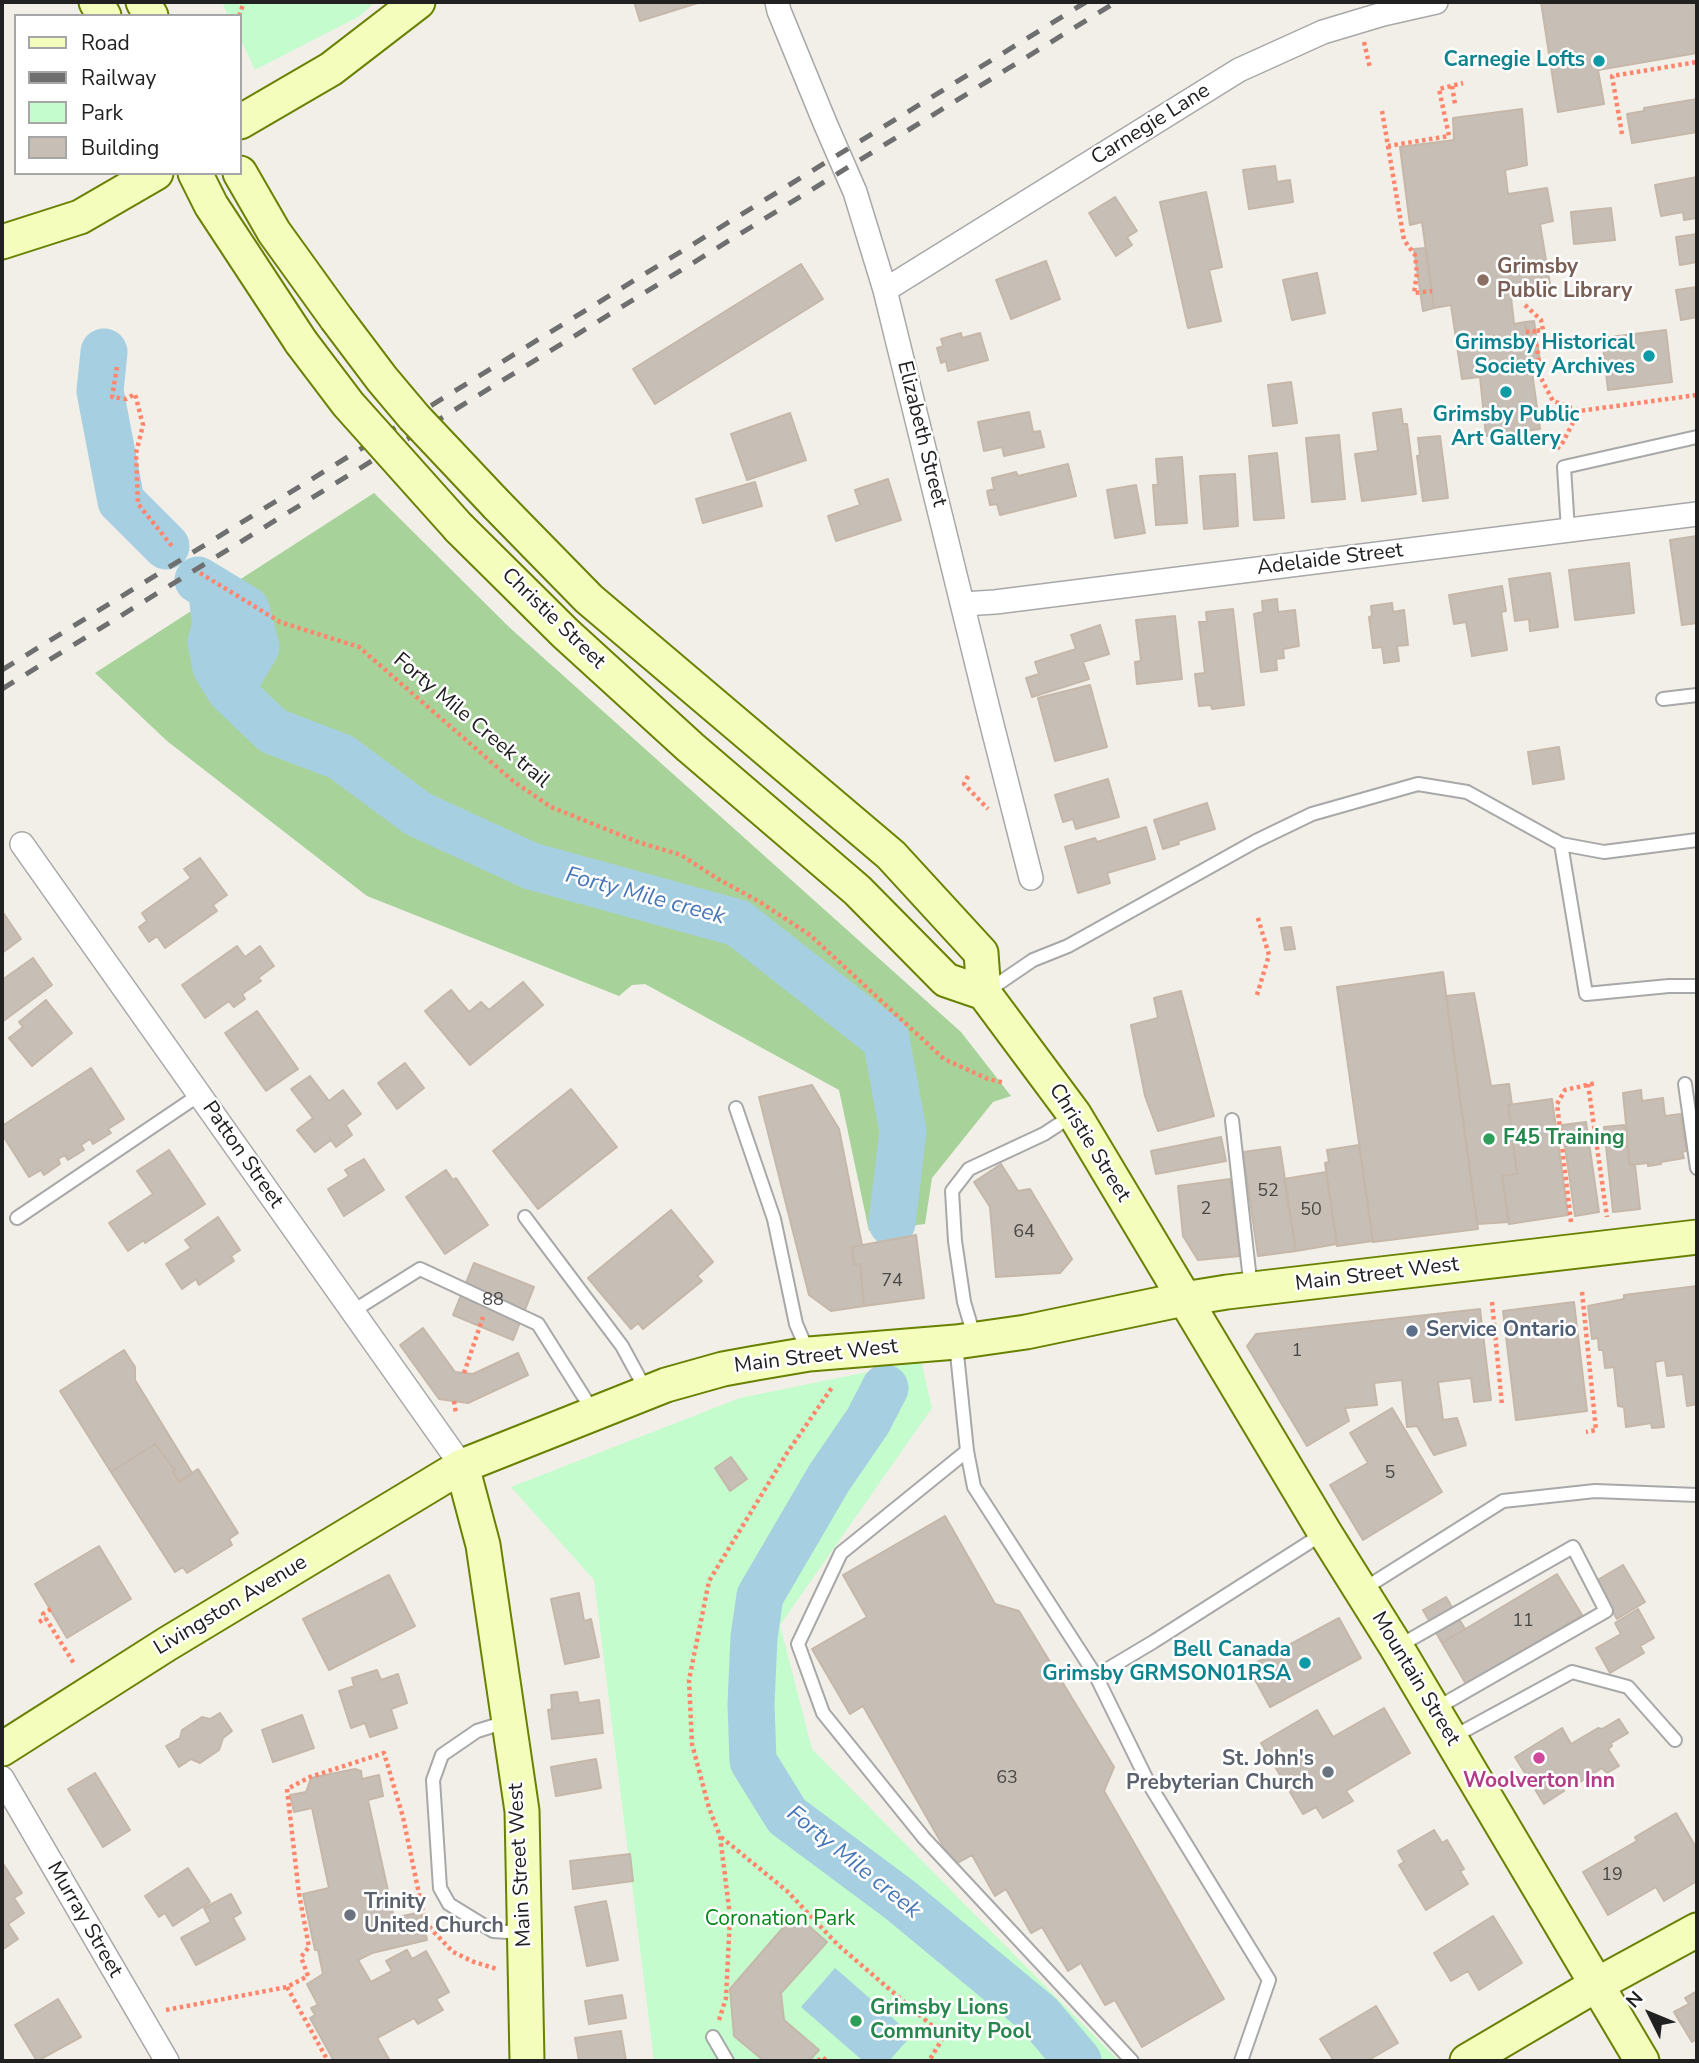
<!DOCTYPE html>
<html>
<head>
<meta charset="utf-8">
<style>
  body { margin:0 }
  #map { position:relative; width:1699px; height:2063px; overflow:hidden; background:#f2efe8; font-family:"Nunito Sans",sans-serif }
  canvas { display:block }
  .frame { position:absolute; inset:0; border:4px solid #212121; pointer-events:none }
  .legend { position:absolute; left:14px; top:14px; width:228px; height:161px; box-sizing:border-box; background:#fff; border:2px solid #a6a6a6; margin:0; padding:9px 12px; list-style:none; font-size:21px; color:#212121 }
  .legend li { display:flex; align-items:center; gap:14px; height:35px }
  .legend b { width:35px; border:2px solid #a6a6a6 }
  .north { position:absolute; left:1615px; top:1979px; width:70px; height:70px; -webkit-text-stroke:5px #fff; paint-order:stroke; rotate:313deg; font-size:19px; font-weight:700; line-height:28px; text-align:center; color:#212121 }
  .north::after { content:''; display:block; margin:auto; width:24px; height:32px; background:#212121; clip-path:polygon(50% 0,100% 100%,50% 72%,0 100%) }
</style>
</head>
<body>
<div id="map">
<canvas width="1699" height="2063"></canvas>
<div class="frame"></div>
<ul class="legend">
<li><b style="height:9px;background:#f4fdbb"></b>Road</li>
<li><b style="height:9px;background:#6f6f6f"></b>Railway</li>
<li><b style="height:19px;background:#c4fccd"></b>Park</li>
<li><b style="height:19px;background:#c7bfb6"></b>Building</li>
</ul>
<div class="north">N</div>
</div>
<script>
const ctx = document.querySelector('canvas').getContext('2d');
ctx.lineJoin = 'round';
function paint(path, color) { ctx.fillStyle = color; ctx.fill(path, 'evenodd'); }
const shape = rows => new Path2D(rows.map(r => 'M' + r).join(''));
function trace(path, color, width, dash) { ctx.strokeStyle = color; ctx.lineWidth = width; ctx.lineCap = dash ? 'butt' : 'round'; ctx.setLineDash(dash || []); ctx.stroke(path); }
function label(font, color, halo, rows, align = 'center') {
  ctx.font = font + ' "Nunito Sans",sans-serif'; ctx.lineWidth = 5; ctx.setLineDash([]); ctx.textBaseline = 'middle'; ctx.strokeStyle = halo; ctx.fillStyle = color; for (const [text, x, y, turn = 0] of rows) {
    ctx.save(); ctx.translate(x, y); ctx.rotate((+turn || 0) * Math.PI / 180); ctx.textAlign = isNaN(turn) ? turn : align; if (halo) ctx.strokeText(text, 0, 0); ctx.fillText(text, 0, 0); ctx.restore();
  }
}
paint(shape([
  [374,493,509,627,961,1032,1011,1096,993,1102,932,1178,925,1224,869,1231,839,1090,645,984,632,985,619,996,367,896,167,741,95,673]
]), '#a7d39b');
paint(shape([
  [222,2,375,2,360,16,255,70,240,38,240,16,228,16],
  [921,1361,932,1408,780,1625,812,1749,1119,2061,654,2061,594,1580,511,1487,740,1398]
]), '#c4fccd');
paint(shape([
  [835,1968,912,2035,889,2061,863,2061,801,2007]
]), '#a6cfe1');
trace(shape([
  [104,352,100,391,121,501,166,546],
  [198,580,246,609,256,647,230,690,273,731,341,757,418,814,531,866,738,923,886,1039,903,1131,892,1223],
  [211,588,216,625,211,642,216,667,230,690],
  [885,1388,868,1421,829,1478,760,1596,754,1637,751,1704,753,1761,787,1816,900,1900,1039,2015,1078,2061]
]), '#a6cfe1', 47);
const building = shape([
  [634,2,701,2,640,21,634,2],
  [1541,2,1697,2,1697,53,1598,70,1604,104,1558,112,1541,2],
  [1697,99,1697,132,1632,143,1627,114,1644,111,1644,108,1697,99],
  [1522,109,1527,165,1505,170,1508,194,1547,188,1553,221,1540,224,1551,290,1511,297,1514,324,1525,322,1540,429,1486,436,1480,377,1462,379,1451,305,1434,308,1422,222,1410,225,1400,147,1454,140,1453,118,1522,109],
  [1275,166,1277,182,1290,180,1293,202,1249,209,1243,170,1275,166],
  [1697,177,1697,218,1684,220,1683,212,1661,216,1655,185,1697,177],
  [1206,192,1222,267,1209,270,1221,321,1188,328,1160,202,1206,192],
  [1115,197,1137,231,1127,237,1132,245,1116,256,1089,213,1115,197],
  [1611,208,1615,240,1574,244,1571,212,1611,208],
  [1697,234,1697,262,1680,265,1676,237,1697,234],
  [1426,248,1434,308,1423,311,1414,249,1426,248],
  [1046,261,1060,299,1011,319,996,280,1046,261],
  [801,264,823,299,655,404,633,369,801,264],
  [1317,273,1325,313,1292,320,1283,280,1317,273],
  [1697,287,1697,317,1681,320,1676,290,1697,287],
  [1534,321,1541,369,1533,371,1525,322,1534,321],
  [1666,330,1672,382,1608,390,1602,338,1666,330],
  [961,333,962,338,980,333,988,360,948,371,946,361,941,363,937,348,943,346,941,339,961,333],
  [1291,382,1297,423,1273,426,1268,385,1291,382],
  [1401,409,1403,424,1407,424,1416,494,1362,501,1355,454,1378,451,1373,413,1401,409],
  [1029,412,1033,432,1040,431,1044,447,1004,456,1002,447,984,451,978,422,1029,412],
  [790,413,806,460,747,480,731,434,790,413],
  [1339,435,1345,499,1312,502,1306,438,1339,435],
  [1440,436,1448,498,1423,501,1417,456,1420,455,1418,438,1440,436],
  [1277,453,1284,518,1254,520,1249,456,1277,453],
  [1182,457,1187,523,1156,525,1153,485,1158,485,1156,459,1182,457],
  [1068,464,1076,496,1000,515,997,504,990,505,987,491,994,489,992,478,1016,472,1018,476,1068,464],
  [1235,474,1238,526,1204,529,1200,476,1235,474],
  [888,479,901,520,836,541,828,516,860,505,855,490,888,479],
  [755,482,762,506,703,523,696,499,755,482],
  [1136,485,1145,533,1115,538,1107,490,1136,485],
  [1697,536,1697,623,1682,625,1670,540,1697,536],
  [1629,563,1634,613,1575,620,1569,570,1629,563],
  [1550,573,1558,627,1530,631,1529,619,1515,621,1509,579,1550,573],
  [1502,586,1506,611,1501,612,1507,650,1472,656,1466,622,1454,624,1449,595,1502,586],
  [1277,599,1278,612,1295,610,1299,646,1283,649,1284,658,1276,659,1277,670,1261,672,1254,614,1263,612,1262,601,1277,599],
  [1392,603,1393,612,1404,610,1408,645,1397,646,1399,661,1384,663,1382,647,1373,648,1369,617,1372,616,1371,606,1392,603],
  [1233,609,1244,705,1212,709,1211,705,1199,706,1195,674,1205,673,1199,622,1207,622,1206,612,1233,609],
  [1175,616,1182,679,1137,684,1135,662,1141,661,1136,620,1175,616],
  [1100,625,1109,654,1083,662,1089,679,1032,697,1026,678,1039,674,1035,662,1076,649,1071,635,1100,625],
  [1090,685,1107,747,1055,761,1038,698,1090,685],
  [1559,747,1564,779,1533,784,1528,752,1559,747],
  [1108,779,1119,817,1076,829,1073,819,1063,822,1055,795,1108,779],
  [1207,803,1215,829,1178,841,1179,844,1163,849,1154,820,1207,803],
  [1146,827,1155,859,1107,873,1110,883,1078,893,1065,847,1095,838,1097,842,1146,827],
  [200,858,227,895,213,905,217,911,165,948,157,936,149,942,139,927,147,921,142,913,191,878,184,869,200,858],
  [2,911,21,939,2,953,2,911],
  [1291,927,1295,949,1285,950,1281,928,1291,927],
  [237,946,245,957,260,946,274,966,258,978,261,981,242,994,245,999,234,1007,229,1001,205,1018,182,985,237,946],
  [33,958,52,985,2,1022,2,980,33,958],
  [1443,972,1478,1229,1373,1242,1337,987,1443,972],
  [523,982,543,1005,470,1065,425,1011,451,990,469,1012,481,1002,489,1010,523,982],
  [1181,991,1214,1116,1158,1131,1145,1096,1131,1025,1158,1018,1154,998,1181,991],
  [1474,993,1491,1086,1509,1084,1512,1105,1508,1105,1517,1174,1502,1176,1509,1222,1477,1224,1446,996,1474,993],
  [46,1000,72,1033,32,1066,9,1038,23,1027,19,1022,46,1000],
  [257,1011,298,1069,266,1091,225,1033,257,1011],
  [405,1063,424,1088,397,1109,378,1083,405,1063],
  [91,1068,124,1119,108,1129,111,1133,93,1144,90,1139,81,1145,84,1150,68,1160,65,1155,58,1159,60,1164,44,1175,41,1170,29,1177,2,1134,2,1126,91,1068],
  [310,1076,329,1101,343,1090,361,1114,346,1125,352,1135,336,1147,331,1140,315,1152,297,1130,313,1118,291,1089,310,1076],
  [812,1085,839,1129,862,1245,852,1247,854,1265,860,1264,864,1306,831,1311,809,1295,759,1097,812,1085],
  [571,1089,617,1147,538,1209,493,1151,571,1089],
  [1641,1090,1642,1101,1663,1098,1665,1116,1681,1114,1686,1151,1682,1152,1684,1158,1661,1162,1661,1164,1648,1166,1648,1163,1630,1165,1623,1093,1641,1090],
  [1552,1099,1568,1215,1509,1224,1502,1176,1517,1174,1508,1105,1552,1099],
  [1586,1122,1599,1212,1575,1216,1562,1125,1586,1122],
  [1624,1125,1630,1165,1635,1165,1640,1209,1613,1212,1604,1127,1624,1125],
  [1221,1137,1226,1161,1156,1174,1151,1151,1221,1137],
  [1359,1145,1373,1241,1337,1246,1325,1163,1329,1162,1327,1150,1359,1145],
  [1280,1147,1296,1251,1258,1256,1243,1152,1280,1147],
  [169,1150,205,1204,145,1243,144,1240,128,1251,109,1223,153,1194,137,1171,169,1150],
  [364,1159,384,1190,344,1216,328,1189,349,1176,345,1170,364,1159],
  [1001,1164,1018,1191,1030,1189,1072,1259,1060,1273,996,1277,990,1207,974,1182,1001,1164],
  [446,1170,453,1180,456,1178,488,1225,445,1254,406,1197,446,1170],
  [1326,1172,1337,1244,1296,1251,1284,1179,1326,1172],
  [1230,1179,1240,1256,1198,1260,1183,1236,1178,1186,1230,1179],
  [671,1210,713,1262,697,1276,702,1281,643,1329,638,1323,631,1329,588,1278,671,1210],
  [218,1217,240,1250,231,1256,234,1261,199,1285,196,1279,182,1289,166,1264,191,1248,185,1240,218,1217],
  [916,1235,924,1298,864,1306,860,1264,854,1265,852,1247,916,1235],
  [474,1263,534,1287,513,1340,453,1315,474,1263],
  [1697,1286,1697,1404,1687,1406,1683,1374,1667,1376,1665,1360,1655,1362,1664,1427,1652,1428,1651,1423,1626,1427,1624,1407,1618,1406,1614,1367,1605,1368,1603,1350,1599,1350,1598,1338,1592,1339,1588,1306,1624,1299,1624,1295,1697,1286],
  [1574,1302,1587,1411,1516,1420,1503,1311,1574,1302],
  [1480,1309,1491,1400,1474,1402,1471,1378,1438,1382,1443,1420,1457,1418,1466,1445,1434,1455,1417,1426,1407,1427,1402,1380,1374,1383,1377,1405,1345,1408,1349,1421,1307,1446,1247,1346,1256,1334,1480,1309],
  [423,1328,455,1372,473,1374,518,1353,528,1375,468,1403,439,1399,400,1345,423,1328],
  [124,1350,135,1367,135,1380,192,1473,179,1482,173,1472,175,1470,155,1444,111,1472,60,1391,124,1350],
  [1392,1408,1442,1492,1363,1540,1330,1485,1368,1463,1350,1433,1392,1408],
  [155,1444,175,1470,173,1472,179,1482,198,1469,238,1533,229,1539,232,1545,187,1573,183,1567,175,1572,111,1472,155,1444],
  [731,1457,747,1479,730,1491,715,1468,731,1457],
  [945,1516,995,1604,1019,1611,1114,1767,1104,1791,1224,1999,1142,2047,1115,2000,1105,2005,1081,1963,1068,1971,1042,1927,1031,1933,1006,1889,995,1896,972,1855,954,1865,863,1706,850,1714,812,1649,867,1617,843,1575,945,1516],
  [99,1546,131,1599,67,1638,35,1584,99,1546],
  [1623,1565,1645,1602,1617,1619,1594,1582,1623,1565],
  [1557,1574,1582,1615,1466,1684,1442,1643,1557,1574],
  [389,1575,415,1626,329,1670,303,1619,389,1575],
  [579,1593,584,1621,591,1619,599,1657,565,1664,551,1599,579,1593],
  [1446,1597,1465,1629,1442,1643,1423,1610,1446,1597],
  [1638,1609,1654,1638,1640,1646,1644,1653,1610,1673,1596,1648,1621,1634,1615,1623,1638,1609],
  [1339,1618,1361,1658,1270,1707,1248,1667,1339,1618],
  [377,1670,381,1680,398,1674,407,1703,391,1709,397,1728,370,1737,365,1723,351,1728,339,1691,354,1686,352,1678,377,1670],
  [577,1692,579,1703,599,1700,603,1733,552,1739,548,1710,552,1709,551,1695,577,1692],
  [1384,1708,1410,1753,1346,1791,1353,1801,1323,1818,1316,1807,1303,1814,1261,1743,1317,1710,1333,1737,1384,1708],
  [220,1713,232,1731,223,1738,219,1750,200,1763,191,1759,179,1767,166,1746,180,1738,182,1730,202,1717,210,1719,220,1713],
  [302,1715,314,1748,273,1762,262,1730,302,1715],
  [1619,1719,1628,1733,1611,1743,1612,1746,1608,1749,1619,1766,1607,1773,1602,1768,1580,1782,1576,1776,1569,1780,1568,1778,1559,1782,1564,1791,1544,1804,1515,1757,1562,1728,1571,1744,1598,1728,1602,1729,1619,1719],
  [596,1759,601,1788,556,1796,551,1767,596,1759],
  [355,1769,361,1771,362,1779,379,1775,383,1796,368,1800,394,1918,421,1912,427,1940,372,1953,358,1960,371,1982,392,1971,386,1961,407,1950,412,1959,426,1951,449,1992,436,1999,443,2010,418,2024,414,2018,377,2038,390,2061,334,2061,310,2018,315,2015,311,2008,318,2005,307,1984,323,1974,318,1950,315,1950,303,1894,329,1888,312,1808,294,1812,290,1795,306,1792,311,1778,355,1769],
  [95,1773,130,1830,103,1847,68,1789,95,1773],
  [1676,1813,1697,1849,1697,1881,1664,1901,1656,1887,1608,1915,1583,1872,1637,1841,1635,1837,1676,1813],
  [1434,1830,1442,1843,1447,1840,1464,1869,1460,1871,1468,1884,1426,1910,1399,1865,1404,1862,1398,1851,1434,1830],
  [630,1854,633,1881,573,1889,570,1861,630,1854],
  [2,1862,22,1893,14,1898,24,1913,8,1924,18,1939,2,1950,2,1862],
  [188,1868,210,1902,173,1926,165,1913,159,1917,145,1896,188,1868],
  [231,1894,241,1913,233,1918,245,1939,196,1965,181,1938,211,1922,204,1908,231,1894],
  [606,1901,618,1960,587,1966,575,1907,606,1901],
  [795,1914,827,1942,781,1993,784,2020,819,2050,809,2061,764,2061,734,2036,730,1989,795,1914],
  [1493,1916,1522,1963,1479,1990,1468,1971,1451,1981,1434,1953,1493,1916],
  [1697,1991,1697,2039,1692,2042,1674,2012,1689,2004,1685,1998,1697,1991],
  [622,1995,626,2018,589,2024,585,2001,622,1995],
  [58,1999,81,2037,37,2061,15,2025,58,1999],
  [1376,2006,1398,2043,1367,2061,1334,2061,1320,2039,1376,2006],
  [621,2031,626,2061,579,2061,575,2038,621,2031]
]);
paint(building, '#c7bfb6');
trace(building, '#c5b7a9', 2);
const lane = shape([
  [1568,530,1564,467,1697,437],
  [1663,699,1697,695],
  [1561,844,1586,994,1669,986,1697,986],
  [986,992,1033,960,1068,946,1256,841,1312,814,1418,784,1467,792,1561,844,1604,852,1697,840],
  [1685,1084,1697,1168],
  [736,1108,774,1219,796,1324,809,1354],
  [1232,1120,1251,1289],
  [525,1217,622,1346,647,1392],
  [17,1218,199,1095],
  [353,1311,420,1269,538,1324,594,1413],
  [974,1336,964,1302,955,1241,952,1191,969,1169,1044,1134,1073,1115],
  [956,1344,967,1451,974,1487,1096,1676,1149,1784,1269,1980,1241,2061],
  [967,1451,841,1553,798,1644,823,1713,924,1838,1132,2061],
  [1362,1590,1503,1501,1595,1491,1697,1495],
  [1397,1647,1573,1547,1606,1611,1435,1709],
  [1096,1676,1153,1642,1324,1533],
  [509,1721,477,1731,442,1755,433,1780,440,1888,449,1904,493,1931,523,1933],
  [1451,1738,1572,1672,1628,1687,1675,1740],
  [713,2037,727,2061]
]);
const street = shape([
  [777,2,779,11,825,123,855,192,885,290,990,717,1031,878],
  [885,290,1239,70,1323,32,1383,14,1436,2],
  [963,604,995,602,1697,514],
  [22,844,462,1466],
  [2,1778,167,2061]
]);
const secondary = shape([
  [96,2,104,16],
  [143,2,151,16],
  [240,122,331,69,418,2],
  [195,173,211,205,301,342],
  [240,173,274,232,336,318],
  [2,242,80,217,156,173],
  [497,505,589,599,891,855,981,953,984,993,1074,1114,1325,1533,1397,1648,1642,2061],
  [459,528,565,633,690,747,857,890,946,980,984,993],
  [462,1466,483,1545,522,1811,527,2061],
  [2,1749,167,1644,462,1466,666,1385,723,1369,756,1363,809,1354,956,1342,1026,1332,1184,1299,1227,1292,1697,1237],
  [1467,2061,1596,1985,1697,1930]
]);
trace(lane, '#a8a8a8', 16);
trace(street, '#a8a8a8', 26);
trace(secondary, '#698100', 37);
trace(shape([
  [239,16,244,2],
  [1364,42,1370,68],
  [1452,86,1455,104],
  [1382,111,1388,146,1449,136,1439,89,1463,83],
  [1622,134,1612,76,1697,62],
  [1388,146,1404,240,1415,255,1417,273,1414,293,1432,291],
  [1525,305,1541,320,1543,330,1534,331],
  [1526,332,1534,331,1542,380,1553,401,1579,411,1697,395],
  [117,367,112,397,126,399,135,394,143,425,136,453,138,504,172,546],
  [1557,449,1563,442,1579,411],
  [200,573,280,622,359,647,513,781,551,807,638,842,681,855,718,879,760,902,810,935,944,1059,988,1079,1005,1083],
  [968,776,964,784,988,809],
  [1257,995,1269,955,1257,915],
  [1588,1084,1607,1217],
  [1571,1222,1557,1104,1565,1090,1596,1083],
  [1582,1292,1596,1430,1586,1432],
  [1492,1302,1502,1405],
  [464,1373,483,1317],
  [454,1401,456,1414],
  [51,1609,43,1614,75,1665],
  [39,1622,46,1618],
  [721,1837,787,1891,838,1945,944,2036,929,2061],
  [287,1987,328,2061],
  [166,2010,287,1987,308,1976,301,1957,309,1947,299,1894,287,1789,310,1777,384,1753,403,1817,423,1913,431,1929,453,1952,474,1962,497,1969],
  [719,2020,726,1998,730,1916,720,1836,709,1808,692,1744,689,1680,709,1581,787,1453,833,1386],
  [818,2061,822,2057,827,2061]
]), '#ff866c', 4.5, [3.5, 3.5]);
trace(lane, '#fff', 12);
trace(street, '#fff', 23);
trace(secondary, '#f4fdbb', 33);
trace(shape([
  [2,670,1086,2],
  [2,689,1116,2]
]), '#6f6f6f', 5, [14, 14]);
const secondaryBridge = shape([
  [336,318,382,379,414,417,497,505],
  [301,342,348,404,459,528]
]);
trace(secondaryBridge, '#698100', 37, []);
trace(secondaryBridge, '#f4fdbb', 33);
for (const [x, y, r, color] of [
  [1599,61,7,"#0f9aa8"],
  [1483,280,7,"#8d6e63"],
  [1649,356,7,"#0f9aa8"],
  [1506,392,7,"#0f9aa8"],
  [1489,1139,7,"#2e9e5b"],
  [1412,1331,7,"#5c6f8a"],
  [1305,1663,7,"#0f9aa8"],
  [1539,1758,7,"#d1479c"],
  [1328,1772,7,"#6b7280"],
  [350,1915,7,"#6b7280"],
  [856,2021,7,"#2e9e5b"]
]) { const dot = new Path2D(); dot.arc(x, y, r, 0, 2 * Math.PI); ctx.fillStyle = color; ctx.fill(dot); trace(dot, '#fff', 2.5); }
label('18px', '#4a4846', null, [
  ["52",1268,1192],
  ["2",1206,1210],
  ["50",1311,1211],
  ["64",1024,1233],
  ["74",892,1282],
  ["88",493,1301],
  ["1",1297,1352],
  ["5",1390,1474],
  ["11",1523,1622],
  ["63",1007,1779],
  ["19",1612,1876]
]);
label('bold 21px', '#0d838f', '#fff', [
  ["Carnegie Lofts",1585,61],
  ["Grimsby Historical",1635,344],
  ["Society Archives",1635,368],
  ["Grimsby Public",1506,416,"center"],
  ["Art Gallery",1506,440,"center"],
  ["Bell Canada",1291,1651],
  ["Grimsby GRMSON01RSA",1291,1675]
], 'right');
label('21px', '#212121', '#fff', [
  ["Carnegie Lane",1151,125,-32],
  ["Elizabeth Street",921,434,76],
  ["Adelaide Street",1330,560,-7],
  ["Christie Street",553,619,44],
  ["Forty Mile Creek trail",471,721,40],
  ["Christie Street",1089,1143,58],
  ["Patton Street",242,1155,55],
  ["Main Street West",1377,1275,-7],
  ["Main Street West",816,1357,-7],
  ["Livingston Avenue",231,1606,-31],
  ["Mountain Street",1415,1679,59],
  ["Main Street West",521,1865,-93],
  ["Murray Street",84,1920,60]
]);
label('bold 21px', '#785e54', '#fff', [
  ["Grimsby",1497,268],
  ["Public Library",1497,292]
], 'left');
label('bold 21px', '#27864d', '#fff', [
  ["F45 Training",1503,1139],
  ["Grimsby Lions",870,2009],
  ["Community Pool",870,2033]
], 'left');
label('bold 21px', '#4e5e75', '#fff', [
  ["Service Ontario",1426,1331]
], 'left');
label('bold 21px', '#5b616d', '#fff', [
  ["St. John's",1314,1760],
  ["Prebyterian Church",1314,1784],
  ["Trinity",364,1903,"left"],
  ["United Church",364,1927,"left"]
], 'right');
label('bold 21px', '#b23c85', '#fff', [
  ["Woolverton Inn",1539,1782]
]);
label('21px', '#06881b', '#fff', [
  ["Coronation Park",780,1920]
]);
label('italic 23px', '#4877b7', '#fff', [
  ["Forty Mile creek",645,897,15],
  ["Forty Mile creek",853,1863,39]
]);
</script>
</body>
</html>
